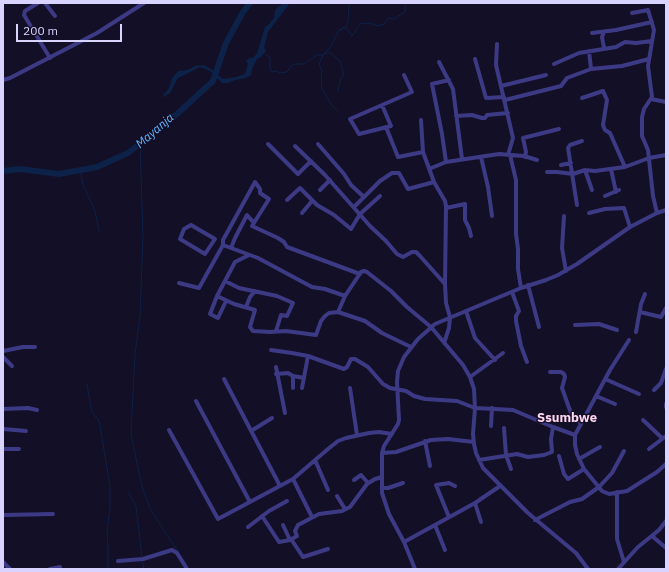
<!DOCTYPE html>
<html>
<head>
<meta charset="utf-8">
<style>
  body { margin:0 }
  #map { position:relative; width:669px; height:572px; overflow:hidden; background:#130f26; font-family:"IBM Plex Sans",sans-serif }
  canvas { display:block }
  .frame { position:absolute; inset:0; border:4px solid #d9d4ff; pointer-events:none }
  .scale { position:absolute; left:16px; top:24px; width:106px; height:18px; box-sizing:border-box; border:2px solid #d9d4ff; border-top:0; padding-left:5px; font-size:12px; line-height:14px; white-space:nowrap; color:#d9d4ff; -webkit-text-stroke:3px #130f26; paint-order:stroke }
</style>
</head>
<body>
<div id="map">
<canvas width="669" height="572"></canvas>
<div class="frame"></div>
<div class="scale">200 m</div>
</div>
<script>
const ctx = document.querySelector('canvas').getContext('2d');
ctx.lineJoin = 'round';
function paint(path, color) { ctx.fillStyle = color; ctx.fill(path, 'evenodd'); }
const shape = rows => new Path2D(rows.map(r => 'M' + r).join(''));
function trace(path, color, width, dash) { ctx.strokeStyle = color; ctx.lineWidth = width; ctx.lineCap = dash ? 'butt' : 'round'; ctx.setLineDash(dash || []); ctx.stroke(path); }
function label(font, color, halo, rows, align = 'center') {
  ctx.font = font + ' "IBM Plex Sans",sans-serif'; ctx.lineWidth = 3; ctx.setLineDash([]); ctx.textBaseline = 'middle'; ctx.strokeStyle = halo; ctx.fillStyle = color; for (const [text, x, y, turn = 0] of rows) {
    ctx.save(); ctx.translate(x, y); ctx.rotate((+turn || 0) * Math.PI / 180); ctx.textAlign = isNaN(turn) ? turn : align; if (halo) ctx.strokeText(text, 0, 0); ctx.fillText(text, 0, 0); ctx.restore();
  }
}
paint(shape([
  [284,3,290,3,268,32,264,48,266,51,261,57,257,59,252,69,251,75,246,78,235,80,228,83,222,83,210,71,200,67,178,78,170,93,161,98,169,88,172,78,178,71,187,70,195,66,204,65,211,69,223,79,236,77,245,74,248,64,246,61,249,58,253,58,257,53,265,27,269,24,274,18,275,10,278,7]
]), '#0c2248');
trace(shape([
  [345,28,348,23,349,5],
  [265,53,270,58,270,69,272,72,276,71,280,73,287,72,291,66,295,64,304,64,317,55,323,55,331,46,339,30,342,30,343,27,348,30,352,36,361,23,364,24,369,23,378,26,384,24,389,18,394,19,405,12,405,5,407,3],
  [338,111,333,107,322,89,321,74,322,71,319,64,323,55,329,52,340,61,343,71,343,76,340,81,338,91],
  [140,144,143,235,140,316,135,354,131,434,142,487,150,508,168,537,187,565],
  [80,170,83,185,95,211,99,231],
  [87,384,91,409,93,414,98,419,100,425,110,487,110,508,107,531,108,547,108,569],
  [128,492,136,506,142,557],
  [142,560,144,569]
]), '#0c2248', 1);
trace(shape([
  [3,171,20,169,59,174,97,167,128,153,177,114,213,81,226,43,243,12,250,3]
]), '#0c2248', 6);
trace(shape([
  [38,3,25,11,24,15,50,58],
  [45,3,55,16],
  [632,13,648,10,654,30,648,66,652,97,644,109,642,117,642,136,648,150,653,196,657,213],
  [604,32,602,37,604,48],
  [592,33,616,30,652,22],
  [497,44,496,65,513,138,508,155],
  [589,51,591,69],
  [475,59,486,98,504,97],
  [439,62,453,89,462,159],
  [554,64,579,53,616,47,625,42,636,43,652,41],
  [3,80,10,78,97,33,144,3],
  [501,86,546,75],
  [582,98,603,91,607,100,603,125,605,130,610,133,625,167],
  [651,99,666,102],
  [505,100,561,86,567,78,591,69,622,66,649,59],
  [382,105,391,126,359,134,350,119,412,92,404,75],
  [456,116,472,115,482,118,485,118,487,115,508,113],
  [421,120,423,152,434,182,445,201,446,206,445,284,446,303,450,317,449,328,444,343],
  [386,127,398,157,423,152],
  [268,144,298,174,311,161],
  [318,144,344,174,351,185,364,197],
  [295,146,325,175,370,226,386,241,397,254,403,257,412,252,416,252,420,256,445,284],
  [510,155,516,180,516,234,518,249,518,269,521,288],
  [481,157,488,187,492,216],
  [525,157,526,152,523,138,559,129],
  [446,162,442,134,432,84,449,80],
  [561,165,571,163],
  [429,169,446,162,499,154,524,156,537,160],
  [611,169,616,192],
  [585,170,592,190],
  [547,172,557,172,573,174,585,170,595,171,625,167,649,158,666,155],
  [320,190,330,180],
  [605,196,619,190],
  [287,200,300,188,317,205,334,215,351,229,360,214,380,196],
  [577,205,568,148,570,145,582,141],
  [354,207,380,181,392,173,399,173,408,189,434,182],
  [446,208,465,204,465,220,469,228,471,236],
  [302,213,312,201],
  [589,213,605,209,624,208,630,227],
  [564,216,562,248,566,271],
  [191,225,215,239,205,254,180,239,184,229,191,225],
  [223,245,258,258,312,287,325,289,345,296],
  [231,248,235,238,247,215,254,223],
  [225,281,239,288,277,296,293,303,287,316,281,315,276,331],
  [179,283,199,288,223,245,223,240,255,182,260,189,260,193,269,199,252,226,278,238,284,242,287,247,360,274],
  [528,285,539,327],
  [512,292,519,311,516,316,516,321,521,346,527,362],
  [217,296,234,304,255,310,250,327,253,331,270,332,286,331,316,335,321,321,325,316,329,313,338,312,365,321,382,333,411,347],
  [226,301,218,318,210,314,217,296,235,262,249,255],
  [246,307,250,297,255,291],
  [466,311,475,338,495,360],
  [338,312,345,296,361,272,364,271,367,272,391,291,407,307,431,327,463,365,470,377,474,389,475,408,473,434,474,444,476,453,483,468,528,513,576,553,588,569],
  [640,312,661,317,666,308],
  [575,325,599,324,617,330],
  [636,332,641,304,645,294],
  [629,340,610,370,575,435,575,445,577,454,584,469,602,491,609,494,627,491,657,472,666,464],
  [271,350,292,353,308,356,344,369,347,367,351,359,355,359,368,367,383,384,390,388,406,391,414,396,425,399,457,401,475,408,513,410,553,427,575,435],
  [3,351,23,347,35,347],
  [3,357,12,366],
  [276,367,285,413],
  [550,372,561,372,564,374,565,377,562,388,568,405,571,413,581,424],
  [276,374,288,373,293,376,293,388],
  [293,376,304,378],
  [470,377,503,353],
  [224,379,280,486],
  [605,379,639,394],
  [302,388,308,356],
  [350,388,357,435],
  [654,390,661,383,666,369],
  [596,396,615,404],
  [196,401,250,502],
  [666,404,666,407],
  [3,409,28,408,37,410],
  [643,420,662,438],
  [491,426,492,408],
  [504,428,506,455,511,469],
  [3,429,26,431],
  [169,430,218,519,293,479],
  [251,431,272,418],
  [425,441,430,466],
  [3,449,19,449],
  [649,449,666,436],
  [382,453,396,452,431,440,448,439,474,442],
  [559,456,564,474,568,479,584,469],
  [579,459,600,447],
  [315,460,328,490],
  [479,460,517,454,528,457,544,455,552,452,551,439,553,427],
  [354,480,361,475,368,483],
  [382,488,388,488,403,483],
  [617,492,617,539,624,562],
  [337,496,345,509],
  [475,503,481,522],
  [3,515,53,514],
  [262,516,279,542,290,540,297,536,295,531,298,525,319,514,342,511,350,507,367,484,375,479,382,477],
  [312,517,293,479,328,449,338,441,346,438,369,433,379,432,392,434],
  [449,517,436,485,449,483,455,486],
  [535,520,570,502,582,499,599,487,612,473,624,451],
  [283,525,290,540],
  [435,525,445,550],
  [248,527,269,511,287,501],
  [652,536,666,548],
  [291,539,303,557,328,549],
  [404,542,475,503,500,486],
  [118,561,143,559,172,550,177,553,187,569],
  [3,562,10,569],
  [50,569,60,567,60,569],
  [415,569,404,542,389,514,382,493,382,453,384,446,398,424,399,420,397,382,398,371,404,357,418,339,435,324,521,288,546,280,558,275,577,264,630,227,657,213,666,210],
  [618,569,638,547,659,530,666,521]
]), '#3d3a85', 4);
label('italic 12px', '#62b6ff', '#130f26', [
  ["Mayanja",155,131,-41]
]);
label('bold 13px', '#ffd6f0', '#130f26', [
  ["Ssumbwe",567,418]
]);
</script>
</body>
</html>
